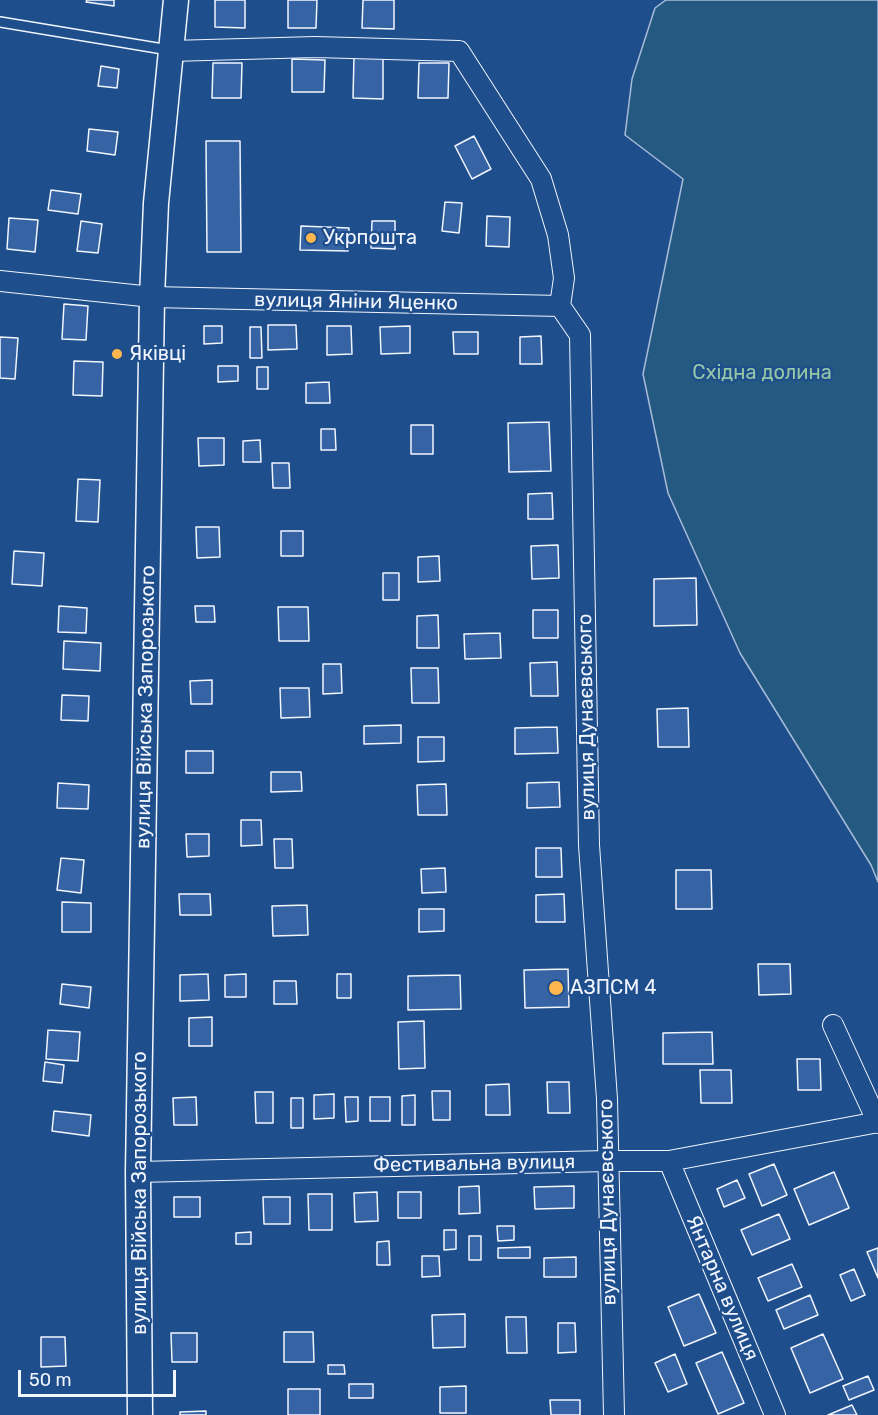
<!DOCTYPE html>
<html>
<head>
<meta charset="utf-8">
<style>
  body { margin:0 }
  #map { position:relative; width:878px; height:1415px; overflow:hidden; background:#1f4e8c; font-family:Rubik,sans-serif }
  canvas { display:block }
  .scale { position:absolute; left:18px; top:1370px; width:158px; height:27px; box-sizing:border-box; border:3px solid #f2f6ff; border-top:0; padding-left:8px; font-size:18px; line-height:21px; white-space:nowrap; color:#f2f6ff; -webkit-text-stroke:4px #1f4e8c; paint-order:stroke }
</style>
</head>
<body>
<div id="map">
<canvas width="878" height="1415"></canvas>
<div class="scale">50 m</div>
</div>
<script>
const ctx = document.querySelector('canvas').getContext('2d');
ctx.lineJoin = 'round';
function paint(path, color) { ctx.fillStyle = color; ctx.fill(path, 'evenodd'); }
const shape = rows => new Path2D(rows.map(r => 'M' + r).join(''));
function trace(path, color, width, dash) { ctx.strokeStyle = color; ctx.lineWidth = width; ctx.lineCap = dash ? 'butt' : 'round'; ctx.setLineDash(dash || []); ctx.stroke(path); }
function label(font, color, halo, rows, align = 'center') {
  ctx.font = font + ' Rubik,sans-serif'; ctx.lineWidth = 4.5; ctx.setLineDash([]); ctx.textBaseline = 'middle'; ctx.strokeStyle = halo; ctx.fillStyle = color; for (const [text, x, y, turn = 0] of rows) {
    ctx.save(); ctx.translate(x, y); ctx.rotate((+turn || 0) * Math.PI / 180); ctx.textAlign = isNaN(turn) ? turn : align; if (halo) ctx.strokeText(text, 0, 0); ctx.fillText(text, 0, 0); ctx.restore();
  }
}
const green = shape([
  [666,0,878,0,878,882,871,865,740,653,668,493,643,374,683,179,625,135,632,79,655,8,666,0]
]);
paint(green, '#245a82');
trace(green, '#a8bbd7', 1.5);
const building = shape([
  [87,0,114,0,114,6,86,2,87,0],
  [215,0,245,0,245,28,215,27,215,0],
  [288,0,317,0,316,28,288,28,288,0],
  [363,0,394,0,394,29,362,28,363,0],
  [354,56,383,56,383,99,353,98,354,56],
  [292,59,325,60,324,92,292,92,292,59],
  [213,63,242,63,241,98,212,98,213,63],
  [419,63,449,63,448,98,418,98,419,63],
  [101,66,119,69,117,88,98,86,101,66],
  [89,129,118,132,115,155,87,151,89,129],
  [474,136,491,169,472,179,455,146,474,136],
  [206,141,240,141,241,252,207,252,206,141],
  [51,190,81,194,78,214,48,210,51,190],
  [445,202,462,203,459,233,442,231,445,202],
  [487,216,510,217,509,247,486,246,487,216],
  [9,218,38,220,35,252,7,249,9,218],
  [81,221,102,224,98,253,77,251,81,221],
  [372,221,395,221,395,249,371,248,372,221],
  [301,226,349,228,348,251,300,250,301,226],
  [64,304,88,306,86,340,62,339,64,304],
  [268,325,296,325,297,349,268,350,268,325],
  [204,326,222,326,222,343,204,344,204,326],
  [327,326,351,326,352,354,327,355,327,326],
  [410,326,410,353,381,354,380,327,410,326],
  [250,327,261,327,262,358,250,358,250,327],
  [453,332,478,332,478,354,454,354,453,332],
  [541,336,542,364,520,364,520,337,541,336],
  [0,337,18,338,15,379,0,378,0,337],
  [74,361,103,362,102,396,73,395,74,361],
  [218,366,238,366,238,381,218,382,218,366],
  [257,367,268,367,268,389,257,389,257,367],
  [329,382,330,403,306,403,306,383,329,382],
  [549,422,551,471,509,472,508,423,549,422],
  [411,425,433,425,433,454,411,454,411,425],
  [321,429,335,429,336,450,321,450,321,429],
  [198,438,224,438,224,465,199,466,198,438],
  [260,440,261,462,243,462,243,441,260,440],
  [272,463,289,463,290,488,273,488,272,463],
  [78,479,100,480,98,522,76,521,78,479],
  [552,493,553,519,528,519,528,494,552,493],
  [196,527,219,527,220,557,197,558,196,527],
  [281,531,303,531,303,556,281,556,281,531],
  [558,545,559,578,532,579,531,546,558,545],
  [14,551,44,553,42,586,12,584,14,551],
  [439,556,440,581,418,582,418,557,439,556],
  [383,573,399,573,399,600,383,600,383,573],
  [696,578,697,625,654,626,654,579,696,578],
  [59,606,87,608,86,633,58,632,59,606],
  [195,606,214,606,215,622,196,622,195,606],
  [278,607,308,607,309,641,279,641,278,607],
  [533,610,558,610,558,638,533,638,533,610],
  [438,615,439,648,417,648,417,616,438,615],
  [500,633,501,658,465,659,464,634,500,633],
  [64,641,101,643,100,671,63,669,64,641],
  [557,662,558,696,531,696,530,663,557,662],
  [323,664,341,664,342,693,323,694,323,664],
  [411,668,438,668,439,703,412,703,411,668],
  [212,680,212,704,191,704,190,681,212,680],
  [280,688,309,688,310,717,281,718,280,688],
  [62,695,89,696,88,721,61,720,62,695],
  [688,708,689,747,658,747,657,709,688,708],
  [401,725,401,743,364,744,364,726,401,725],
  [557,727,558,753,515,754,515,728,557,727],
  [418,737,444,737,444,761,418,762,418,737],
  [186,751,213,751,213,773,186,773,186,751],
  [271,772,301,772,302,791,271,792,271,772],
  [559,782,560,807,527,808,527,783,559,782],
  [58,783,89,785,88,809,57,808,58,783],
  [446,784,447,815,418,815,417,785,446,784],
  [241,820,261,820,262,845,241,846,241,820],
  [186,834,209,834,209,856,187,857,186,834],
  [274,839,292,839,293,868,275,868,274,839],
  [536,848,561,848,562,877,536,877,536,848],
  [61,858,84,860,81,893,57,890,61,858],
  [445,868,446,892,422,893,421,869,445,868],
  [676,870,711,870,712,909,676,909,676,870],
  [179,894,210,894,211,915,180,915,179,894],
  [564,894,565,922,536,922,536,895,564,894],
  [62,902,91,903,91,932,62,932,62,902],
  [307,905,308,935,273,936,272,906,307,905],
  [419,909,444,909,444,931,419,932,419,909],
  [758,964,790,964,791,994,759,995,758,964],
  [568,969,569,1007,525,1008,524,970,568,969],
  [208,974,209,1000,180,1001,180,975,208,974],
  [246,974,246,997,225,997,225,975,246,974],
  [337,974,351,974,351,998,337,998,337,974],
  [460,975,461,1009,408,1010,408,976,460,975],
  [274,981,296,981,297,1004,274,1004,274,981],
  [62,984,91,987,89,1008,60,1004,62,984],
  [212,1017,212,1046,189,1046,189,1018,212,1017],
  [424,1021,425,1068,399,1069,398,1022,424,1021],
  [48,1030,80,1032,78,1061,46,1059,48,1030],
  [712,1032,713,1064,663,1064,663,1033,712,1032],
  [797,1059,820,1059,821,1090,798,1090,797,1059],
  [45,1062,64,1065,62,1083,43,1081,45,1062],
  [700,1070,731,1070,732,1103,701,1103,700,1070],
  [547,1082,569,1082,570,1113,548,1113,547,1082],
  [509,1084,510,1115,486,1115,486,1085,509,1084],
  [432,1091,450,1091,450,1120,433,1120,432,1091],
  [255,1092,273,1092,273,1123,256,1123,255,1092],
  [334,1094,334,1118,314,1119,314,1095,334,1094],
  [415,1095,415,1125,402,1125,402,1096,415,1095],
  [196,1097,197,1125,174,1125,173,1098,196,1097],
  [345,1097,358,1097,358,1121,346,1122,345,1097],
  [370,1097,390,1097,390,1121,370,1121,370,1097],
  [291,1098,303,1098,303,1128,291,1128,291,1098],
  [54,1111,91,1115,89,1136,52,1131,54,1111],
  [774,1164,787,1195,762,1206,749,1174,774,1164],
  [834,1172,849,1208,809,1225,794,1189,834,1172],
  [737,1180,745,1198,724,1207,717,1189,737,1180],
  [479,1186,480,1213,459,1214,459,1187,479,1186],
  [574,1186,574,1208,535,1209,534,1187,574,1186],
  [377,1192,378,1221,355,1222,354,1193,377,1192],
  [398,1192,421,1192,421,1218,398,1218,398,1192],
  [308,1194,332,1194,332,1230,309,1230,308,1194],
  [174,1197,200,1197,200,1217,174,1217,174,1197],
  [263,1197,290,1197,290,1224,264,1224,263,1197],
  [779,1214,790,1239,752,1255,741,1230,779,1214],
  [497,1226,514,1226,514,1240,498,1241,497,1226],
  [444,1230,456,1230,456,1249,444,1250,444,1230],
  [251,1232,251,1244,236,1244,236,1233,251,1232],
  [469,1236,481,1236,481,1260,469,1260,469,1236],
  [389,1241,390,1265,377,1265,377,1242,389,1241],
  [530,1247,530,1258,498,1258,498,1248,530,1247],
  [878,1248,878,1278,867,1252,878,1248],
  [422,1256,439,1256,440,1276,422,1277,422,1256],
  [576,1257,576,1277,544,1277,544,1258,576,1257],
  [792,1264,802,1287,768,1301,758,1278,792,1264],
  [854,1269,865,1295,851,1301,840,1275,854,1269],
  [699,1294,716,1333,684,1346,668,1307,699,1294],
  [810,1295,818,1315,784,1329,776,1310,810,1295],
  [465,1314,465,1347,433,1348,432,1315,465,1314],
  [506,1317,526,1317,527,1353,507,1353,506,1317],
  [558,1323,575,1323,576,1352,558,1353,558,1323],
  [284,1332,313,1332,314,1362,284,1362,284,1332],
  [171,1333,197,1333,197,1362,172,1362,171,1333],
  [823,1334,843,1379,810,1393,791,1348,823,1334],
  [41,1337,65,1337,66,1366,41,1367,41,1337],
  [722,1352,744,1403,718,1414,696,1363,722,1352],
  [675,1354,687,1384,668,1392,655,1363,675,1354],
  [328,1365,344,1365,345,1374,328,1374,328,1365],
  [868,1376,874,1390,849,1400,843,1386,868,1376],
  [349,1384,373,1384,373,1398,349,1398,349,1384],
  [466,1386,466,1413,440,1413,440,1387,466,1386],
  [288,1389,320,1389,320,1415,288,1415,288,1389],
  [550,1400,580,1400,580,1415,551,1415,550,1400],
  [852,1405,857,1415,828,1415,852,1405],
  [206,1411,206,1415,180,1415,180,1412,206,1411]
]);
paint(building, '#3563a3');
trace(building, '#f2f6ff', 1.5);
const service = shape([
  [0,22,169,50]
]);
const minor = shape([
  [171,51,315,47,459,51,541,179,558,235,564,278,560,306,580,335,589,845,607,1099,614,1415],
  [0,281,152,297,560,306],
  [833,1025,878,1123],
  [669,1161,775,1415],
  [138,1172,607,1161,669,1161,878,1122]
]);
const tertiary = shape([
  [140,1415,138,1172,152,297,156,203,176,0]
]);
trace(service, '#f2f6ff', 12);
trace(minor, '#f2f6ff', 22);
trace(tertiary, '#f2f6ff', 27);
trace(service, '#1f4e8c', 9);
trace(minor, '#1f4e8c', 20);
trace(tertiary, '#1f4e8c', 24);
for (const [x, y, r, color] of [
  [311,238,6,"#ffb74d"],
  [117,354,6,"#ffb74d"],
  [556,988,8,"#ffb74d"]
]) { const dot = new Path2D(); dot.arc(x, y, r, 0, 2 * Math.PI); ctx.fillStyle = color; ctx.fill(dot); trace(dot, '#1f4e8c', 2); }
label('20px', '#f2f6ff', '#1f4e8c', [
  ["Укрпошта",323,238],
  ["Яківці",129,354],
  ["АЗПСМ 4",570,988]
], 'left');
label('20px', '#f2f6ff', '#1f4e8c', [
  ["вулиця Яніни Яценко",356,302,1],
  ["вулиця Війська Запорозького",146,707,-89],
  ["вулиця Дунаєвського",587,717,-91],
  ["Фестивальна вулиця",474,1164,-1],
  ["вулиця Війська Запорозького",140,1193,-90],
  ["вулиця Дунаєвського",608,1202,-91],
  ["Янтарна вулиця",722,1288,67]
]);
label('20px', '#97c8a6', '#1f4e8c', [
  ["Східна долина",762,373]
]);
</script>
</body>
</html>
